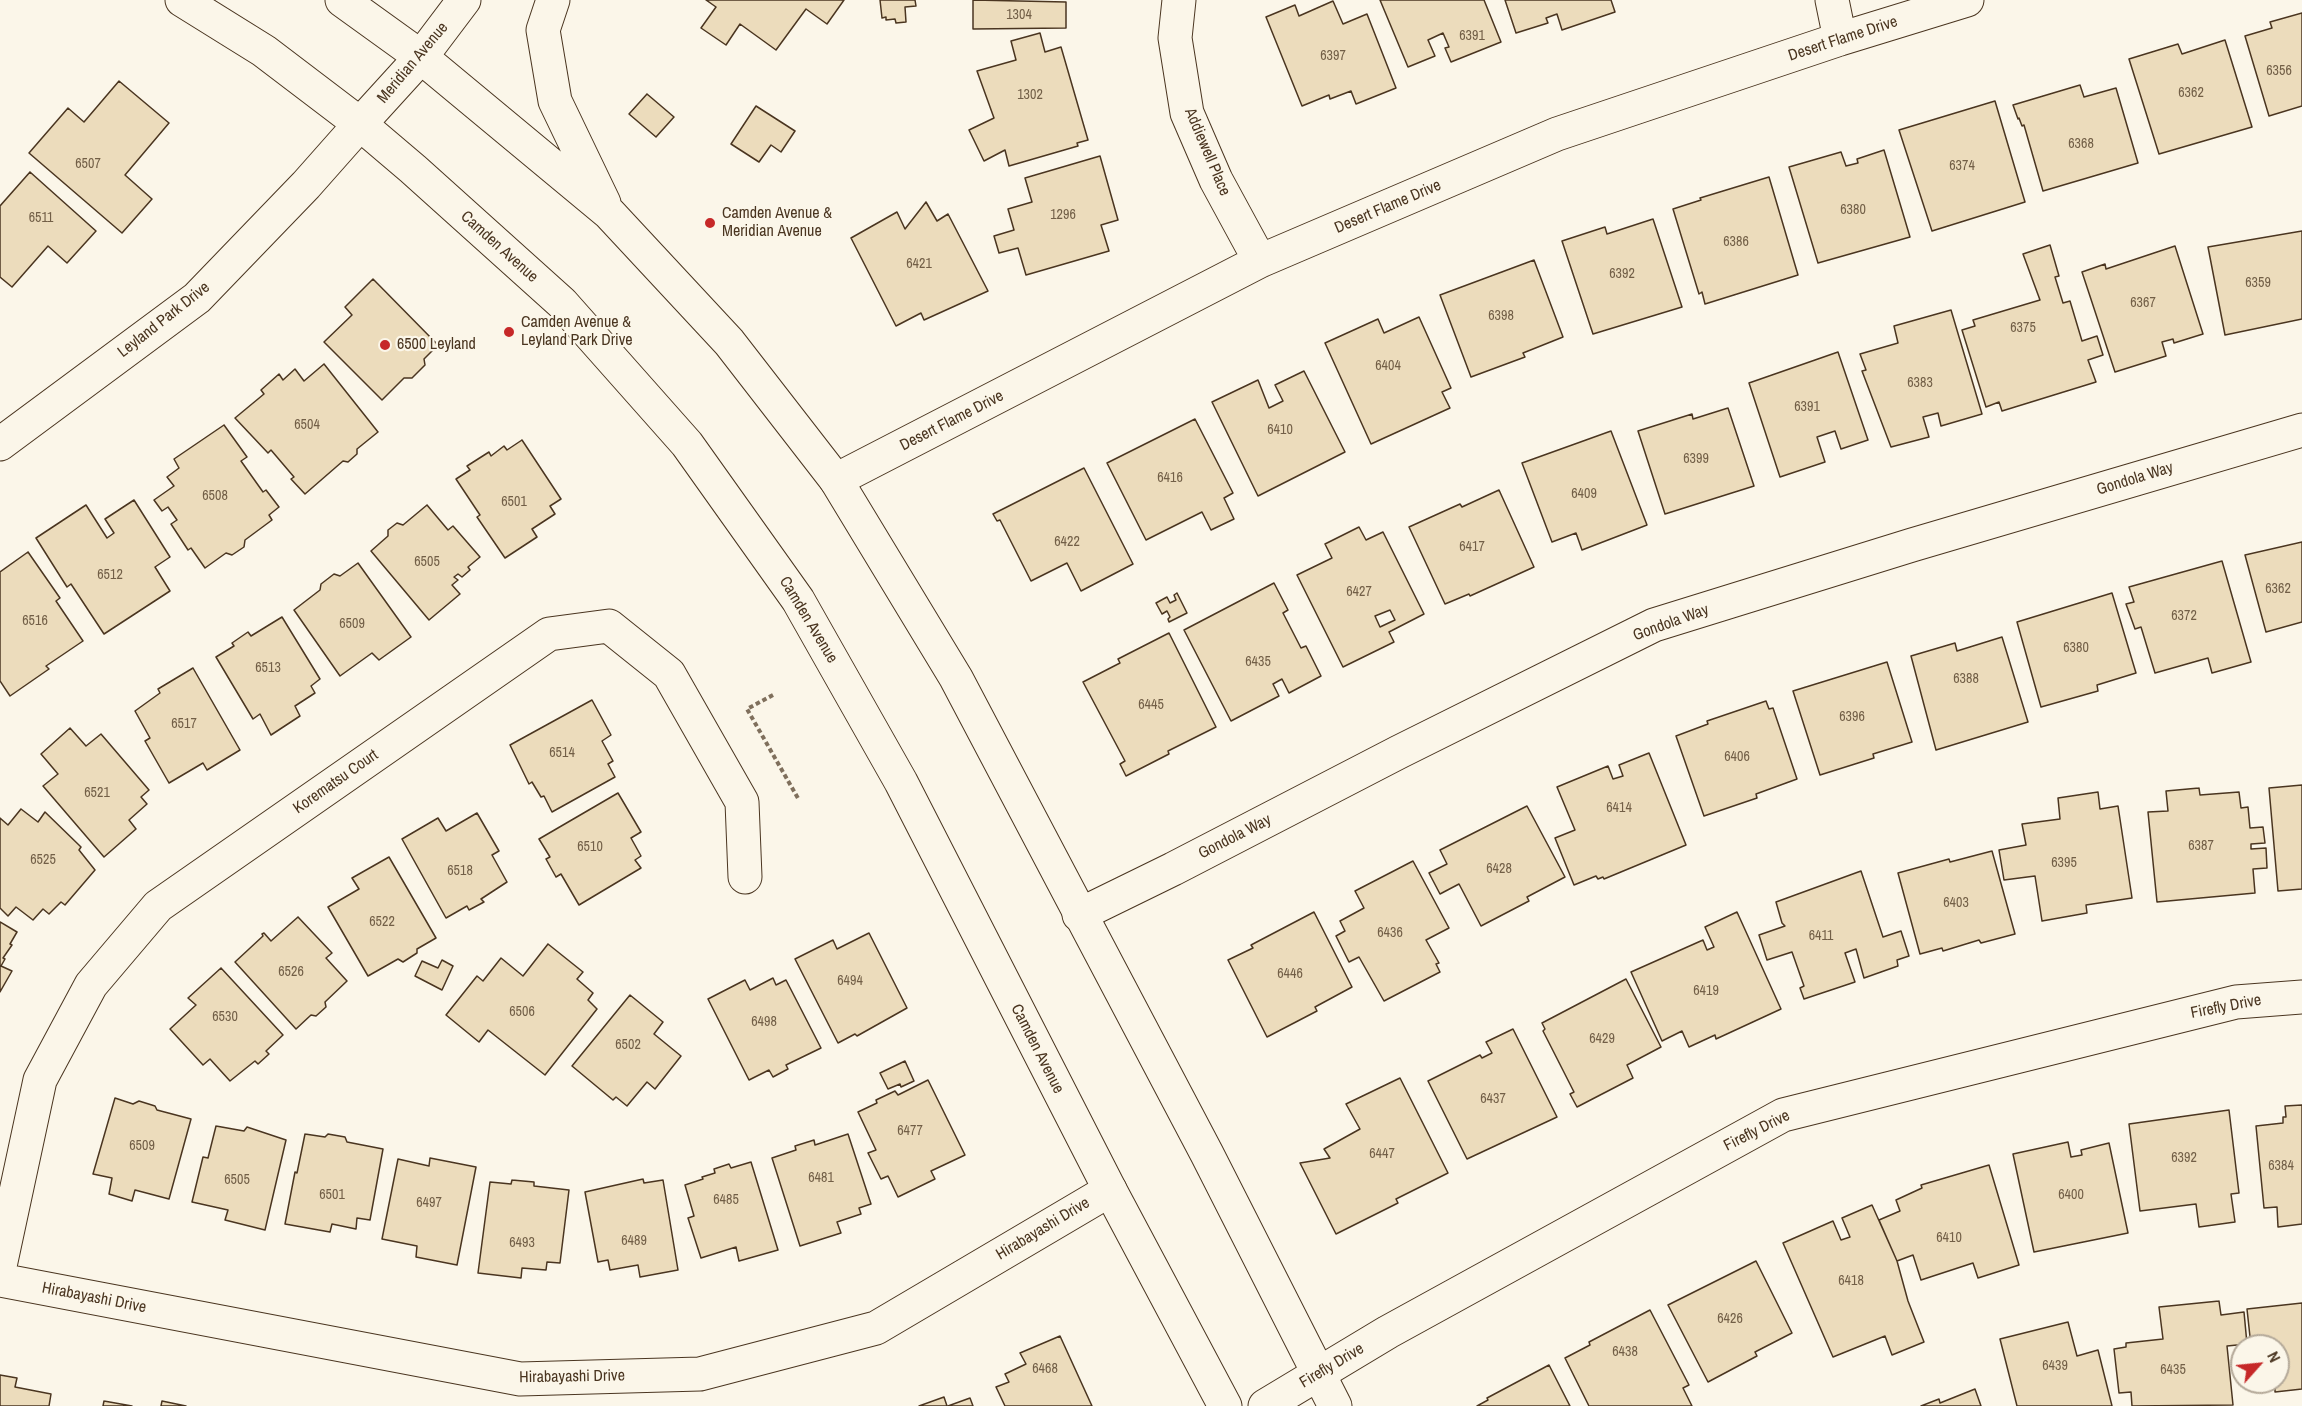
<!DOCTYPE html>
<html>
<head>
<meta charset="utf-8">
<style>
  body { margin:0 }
  #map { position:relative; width:2302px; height:1406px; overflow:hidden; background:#fbf6e9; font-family:"Archivo Narrow",sans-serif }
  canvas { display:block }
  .north { position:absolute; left:2230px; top:1334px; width:60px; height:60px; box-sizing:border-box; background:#fbf6e9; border:2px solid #b4a999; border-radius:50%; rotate:63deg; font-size:16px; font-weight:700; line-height:24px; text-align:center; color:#4a3520 }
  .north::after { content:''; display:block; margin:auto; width:21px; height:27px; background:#c62828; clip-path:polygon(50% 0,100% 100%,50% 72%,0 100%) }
</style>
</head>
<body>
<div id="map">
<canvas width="2302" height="1406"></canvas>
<div class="north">N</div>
</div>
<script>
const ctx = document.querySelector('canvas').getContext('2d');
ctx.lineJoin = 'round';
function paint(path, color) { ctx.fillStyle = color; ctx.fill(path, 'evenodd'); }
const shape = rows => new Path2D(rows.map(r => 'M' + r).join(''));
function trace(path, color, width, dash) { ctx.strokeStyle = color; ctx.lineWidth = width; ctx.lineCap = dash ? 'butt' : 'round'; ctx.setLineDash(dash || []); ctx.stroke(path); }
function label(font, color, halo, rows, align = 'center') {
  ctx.font = font + ' "Archivo Narrow",sans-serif'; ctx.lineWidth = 4.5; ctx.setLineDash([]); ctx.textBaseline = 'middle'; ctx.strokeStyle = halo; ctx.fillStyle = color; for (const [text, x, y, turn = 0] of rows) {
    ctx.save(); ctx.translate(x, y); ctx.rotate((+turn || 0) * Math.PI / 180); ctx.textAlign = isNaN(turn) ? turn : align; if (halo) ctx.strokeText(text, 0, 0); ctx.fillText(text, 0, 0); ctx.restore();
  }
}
const building = shape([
  [706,0,844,0,827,24,806,9,776,50,740,24,726,45,701,28,716,7,706,0],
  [880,0,915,0,916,6,905,7,906,22,896,23,895,19,886,20,886,17,882,18,880,0],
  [973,0,1066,2,1066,28,973,29,973,0],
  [1380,0,1484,0,1501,42,1451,62,1445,48,1449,47,1443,33,1428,40,1435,56,1408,67,1380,0],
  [1505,0,1611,0,1615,12,1562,30,1557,14,1546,18,1548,23,1516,33,1505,0],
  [1333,1,1343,24,1367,14,1396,88,1356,104,1351,91,1330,99,1329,95,1302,106,1266,17,1295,5,1299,16,1333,1],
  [2302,13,2302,106,2269,116,2245,36,2272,28,2270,22,2302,13],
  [1040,33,1045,52,1061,47,1088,140,1077,143,1078,146,1009,166,1005,150,984,161,969,130,994,118,977,71,1016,60,1011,41,1040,33],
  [2225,40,2252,127,2159,154,2129,59,2178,44,2182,54,2225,40],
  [119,81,169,123,125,175,152,199,122,233,29,153,68,108,84,122,119,81],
  [2080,85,2084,97,2116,88,2138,163,2043,191,2024,125,2022,126,2019,118,2018,119,2013,105,2080,85],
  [647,94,674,117,656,137,629,114,647,94],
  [1995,101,2025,202,1932,231,1899,130,1995,101],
  [756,106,795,131,781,152,771,145,759,162,731,144,756,106],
  [1884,150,1910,237,1818,263,1789,167,1841,152,1846,166,1858,163,1857,159,1884,150],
  [1100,156,1118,220,1101,225,1109,251,1026,275,1018,248,999,253,994,236,1014,230,1008,209,1032,202,1025,178,1100,156],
  [30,172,96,231,67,263,48,246,12,287,0,277,0,206,30,172],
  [1769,177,1798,275,1705,304,1702,292,1699,294,1673,209,1701,200,1700,198,1769,177],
  [926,202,937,221,948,214,988,291,924,320,921,313,896,326,851,238,897,212,905,229,926,202],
  [1653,219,1682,307,1593,334,1562,241,1605,227,1607,234,1653,219],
  [2302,231,2302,319,2225,335,2208,247,2302,231],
  [2050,245,2059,276,2055,277,2063,303,2070,301,2082,341,2097,336,2103,355,2088,360,2096,382,2002,411,1999,402,1986,407,1962,330,1975,326,1973,320,2040,300,2023,254,2050,245],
  [2175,246,2203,334,2174,343,2173,339,2162,342,2166,356,2115,372,2082,272,2105,264,2106,269,2175,246],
  [1534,260,1563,337,1523,353,1525,357,1471,377,1440,295,1534,260],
  [373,279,438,345,424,359,425,365,412,378,404,378,382,400,324,342,352,315,345,307,373,279],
  [1951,310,1982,414,1941,426,1938,413,1923,417,1929,437,1891,447,1862,371,1866,370,1860,354,1898,343,1894,326,1951,310],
  [1419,317,1451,388,1442,392,1450,408,1371,444,1325,343,1378,319,1384,333,1419,317],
  [1838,352,1868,440,1841,449,1835,431,1817,437,1825,462,1780,477,1749,383,1838,352],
  [324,364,378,432,357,449,357,454,348,462,343,461,305,494,291,479,294,477,271,450,268,453,235,418,264,394,261,390,279,374,283,380,295,369,304,381,324,364],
  [1304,371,1345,452,1258,496,1212,402,1258,380,1269,408,1283,401,1275,385,1304,371],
  [1728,408,1754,486,1665,514,1638,431,1692,414,1693,419,1728,408],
  [1195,419,1233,493,1224,498,1234,519,1211,530,1202,512,1146,540,1107,463,1195,419],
  [224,425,247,457,241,461,263,492,266,490,279,507,269,515,272,520,245,540,244,547,232,555,226,553,205,568,191,548,188,550,171,524,177,520,168,507,162,511,154,500,174,486,167,477,179,468,174,459,224,425],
  [1611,431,1647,525,1582,550,1576,533,1552,542,1522,463,1611,431],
  [522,440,561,499,550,506,555,514,532,529,537,537,505,558,477,517,480,515,456,479,470,470,467,466,489,452,491,456,504,446,507,450,522,440],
  [1084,468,1133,564,1081,591,1067,563,1031,581,1000,520,997,521,993,514,1084,468],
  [1499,490,1534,567,1470,596,1469,594,1445,604,1409,527,1460,504,1462,507,1499,490],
  [134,500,170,557,155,567,170,591,104,634,71,584,67,587,36,538,86,505,107,538,114,533,105,519,134,500],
  [427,505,448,530,453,526,480,557,468,567,470,570,462,577,458,574,454,577,458,580,452,585,460,594,429,620,371,551,388,536,388,530,397,523,403,525,427,505],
  [1359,527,1366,540,1383,532,1424,614,1389,632,1394,642,1343,667,1297,575,1332,558,1325,544,1359,527],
  [1390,610,1395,620,1380,627,1375,616,1390,610],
  [2302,542,2302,622,2266,632,2245,555,2302,542],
  [28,552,60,598,56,601,83,641,46,666,49,669,10,696,0,681,0,572,28,552],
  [2222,561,2251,662,2212,673,2208,658,2155,673,2141,627,2135,629,2126,604,2134,602,2129,587,2222,561],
  [358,563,411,637,379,660,372,653,340,676,294,610,320,590,321,584,334,574,340,576,358,563],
  [1274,583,1288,610,1283,613,1301,648,1306,646,1321,676,1289,693,1282,679,1273,684,1279,696,1231,721,1184,630,1274,583],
  [1177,593,1187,613,1169,622,1168,619,1170,617,1167,611,1162,614,1156,603,1167,597,1170,603,1176,600,1174,595,1177,593],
  [2112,593,2136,673,2097,685,2098,691,2041,707,2017,622,2112,593],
  [282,617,320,679,311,686,315,693,295,706,300,716,271,735,260,714,253,719,216,657,234,646,232,643,248,632,251,636,282,617],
  [1169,633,1216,727,1168,751,1169,754,1126,776,1120,764,1125,761,1083,682,1120,663,1118,659,1169,633],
  [2002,637,2028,722,1936,750,1911,656,1955,643,1957,651,2002,637],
  [1887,662,1912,742,1873,754,1874,758,1820,775,1793,691,1887,662],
  [193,668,240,750,207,770,203,763,169,783,145,741,150,738,135,711,160,693,158,689,193,668],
  [592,700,611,735,602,741,613,761,608,764,615,777,552,812,544,796,541,797,532,782,529,784,510,745,592,700],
  [1766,701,1769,709,1773,708,1797,779,1756,794,1757,798,1704,816,1676,736,1708,724,1707,721,1766,701],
  [70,728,86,746,101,734,149,790,141,797,147,804,129,820,136,829,104,857,43,786,58,774,41,754,70,728],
  [1649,753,1686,845,1604,879,1603,877,1598,879,1596,876,1574,885,1555,838,1575,830,1557,787,1608,766,1613,779,1623,776,1619,765,1649,753],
  [2302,785,2302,889,2278,891,2269,788,2302,785],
  [2199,788,2200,795,2239,792,2241,808,2248,807,2250,828,2263,827,2265,843,2251,844,2251,849,2266,848,2267,868,2253,869,2255,893,2157,902,2148,812,2168,811,2166,791,2199,788],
  [2098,792,2100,809,2118,806,2132,898,2086,905,2087,913,2042,921,2035,876,2004,880,1999,850,2026,845,2022,824,2060,819,2058,798,2098,792],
  [618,793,641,832,631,838,641,856,635,860,641,868,579,905,561,874,556,877,546,859,550,857,539,839,618,793],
  [1527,806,1565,877,1527,897,1529,901,1481,926,1459,884,1440,894,1429,873,1447,864,1440,850,1527,806],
  [21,809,38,822,45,812,81,847,79,850,95,870,65,905,61,902,49,914,43,909,33,920,16,907,8,916,0,908,0,818,8,825,21,809],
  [477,813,499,851,492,855,507,882,481,899,484,902,469,910,467,906,446,918,402,839,438,818,446,831,477,813],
  [1992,851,2015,934,1981,943,1979,940,1943,951,1942,948,1920,954,1898,873,1949,859,1950,862,1992,851],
  [389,857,436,938,417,949,417,953,403,962,398,959,368,976,328,907,359,889,352,878,389,857],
  [1413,861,1449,928,1426,940,1439,963,1436,964,1440,972,1384,1001,1359,957,1349,962,1336,936,1345,931,1340,921,1364,908,1355,891,1413,861],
  [1861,871,1883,937,1901,931,1909,956,1897,960,1898,966,1864,978,1856,949,1845,953,1855,982,1804,999,1800,988,1804,986,1792,952,1767,960,1759,935,1785,926,1782,923,1776,902,1861,871],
  [1314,912,1352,987,1315,1007,1317,1011,1267,1037,1228,960,1253,948,1251,945,1314,912],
  [1737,912,1781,1009,1716,1039,1715,1035,1689,1047,1682,1031,1662,1041,1631,972,1703,940,1707,950,1714,947,1705,927,1737,912],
  [298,917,332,953,326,958,347,981,325,1002,326,1007,316,1016,311,1015,296,1029,235,962,263,936,262,934,264,933,271,941,298,917],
  [0,922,17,932,10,944,12,945,3,958,5,959,1,966,12,971,0,992,0,922],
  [869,933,907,1008,857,1036,855,1034,838,1043,795,959,833,940,837,949,869,933],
  [548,944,583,972,577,979,593,993,588,1000,597,1009,545,1075,488,1030,479,1042,446,1015,477,976,483,981,501,958,523,976,548,944],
  [442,960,453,966,442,990,415,976,422,961,438,968,442,960],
  [221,968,283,1035,266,1051,269,1054,258,1064,255,1061,230,1081,210,1059,203,1065,170,1029,196,1005,188,998,221,968],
  [773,978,776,985,786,980,821,1048,786,1065,788,1069,773,1077,769,1070,749,1080,708,999,745,980,750,990,773,978],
  [1626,979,1661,1047,1627,1065,1633,1078,1577,1107,1570,1094,1574,1092,1543,1031,1545,1029,1542,1023,1626,979],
  [630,995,663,1022,654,1034,681,1056,655,1089,647,1082,627,1106,616,1097,613,1100,572,1066,630,995],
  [1513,1029,1557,1117,1467,1159,1428,1081,1480,1055,1482,1058,1492,1053,1486,1042,1513,1029],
  [905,1061,914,1081,901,1087,900,1084,888,1089,880,1073,905,1061],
  [1400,1078,1448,1173,1396,1199,1398,1203,1336,1234,1300,1163,1330,1158,1324,1149,1360,1129,1346,1104,1400,1078],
  [928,1080,965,1155,931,1171,935,1179,898,1197,888,1176,881,1179,868,1153,876,1150,858,1112,877,1103,876,1100,895,1091,898,1095,928,1080],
  [115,1098,133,1104,139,1101,155,1106,157,1110,191,1119,169,1199,135,1190,132,1201,109,1194,112,1178,93,1174,115,1098],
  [2302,1105,2302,1224,2278,1227,2277,1207,2264,1208,2256,1126,2283,1123,2283,1117,2286,1117,2285,1106,2302,1105],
  [2229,1110,2239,1193,2231,1194,2235,1222,2199,1227,2196,1204,2140,1211,2129,1124,2229,1110],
  [216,1126,244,1131,247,1127,286,1140,265,1230,225,1220,228,1210,192,1202,203,1157,208,1158,216,1126],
  [305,1134,325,1137,328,1134,345,1137,347,1142,383,1149,370,1220,357,1218,356,1229,332,1224,330,1232,285,1224,295,1172,297,1173,305,1134],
  [848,1134,871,1204,859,1208,861,1214,837,1222,841,1233,800,1246,772,1158,796,1150,795,1146,814,1140,815,1145,848,1134],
  [2068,1142,2071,1157,2082,1155,2081,1150,2109,1143,2128,1233,2034,1252,2013,1154,2068,1142],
  [430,1158,476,1167,457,1265,416,1257,417,1246,382,1239,398,1159,429,1166,430,1158],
  [751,1162,778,1250,739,1261,736,1247,701,1258,688,1218,694,1216,685,1185,703,1179,702,1177,715,1173,714,1169,729,1164,731,1168,751,1162],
  [1989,1165,2019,1265,1978,1278,1973,1263,1921,1280,1913,1255,1897,1261,1879,1220,1900,1211,1896,1200,1922,1188,1921,1185,1989,1165],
  [643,1179,644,1183,663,1180,678,1270,640,1277,638,1265,610,1270,608,1260,598,1262,585,1192,643,1179],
  [512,1180,534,1182,534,1186,569,1190,560,1263,547,1262,546,1270,522,1268,521,1278,478,1273,490,1182,511,1184,512,1180],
  [1872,1205,1897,1261,1908,1301,1924,1342,1892,1355,1885,1336,1833,1357,1783,1243,1833,1221,1841,1240,1850,1237,1842,1218,1872,1205],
  [1756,1261,1792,1333,1755,1352,1757,1356,1708,1382,1668,1305,1756,1261],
  [2219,1301,2221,1315,2244,1312,2247,1344,2227,1346,2233,1405,2132,1406,2131,1392,2119,1393,2114,1349,2126,1347,2126,1343,2163,1339,2159,1307,2219,1301],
  [2302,1303,2302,1389,2275,1392,2275,1388,2252,1390,2251,1382,2278,1382,2278,1346,2251,1346,2247,1309,2302,1303],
  [1650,1310,1689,1385,1683,1388,1692,1406,1589,1406,1565,1358,1590,1345,1589,1342,1650,1310],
  [2068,1322,2077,1356,2098,1350,2112,1406,2017,1406,2000,1339,2068,1322],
  [1060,1336,1092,1406,1005,1406,996,1387,1009,1382,1005,1374,1026,1364,1020,1353,1060,1336],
  [2242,1355,2242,1381,2238,1382,2235,1356,2242,1355],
  [1549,1365,1570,1406,1477,1406,1488,1400,1487,1398,1549,1365],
  [0,1375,17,1378,15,1387,51,1394,49,1406,0,1406,0,1375],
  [1975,1389,1981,1406,1921,1406,1939,1399,1940,1403,1975,1389],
  [944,1397,947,1406,919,1406,944,1397],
  [970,1398,973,1406,948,1406,970,1398],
  [104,1401,132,1406,103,1406,104,1401],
  [162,1401,186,1406,161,1406,162,1401]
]);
paint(building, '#ecdcbc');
trace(building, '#4a3520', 1.5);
const minor = shape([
  [1179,0,1175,38,1187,113,1216,180,1260,261],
  [1832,0,1840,39],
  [0,444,197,298,306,185,360,124],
  [836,480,1260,261,1557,134,1840,39,1967,0],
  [1079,915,1173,869,1399,752,1654,625,1912,545,2302,430],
  [0,1266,40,1080,91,985,158,906,549,634,609,626,669,674,742,802,745,877],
  [0,1280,520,1379,700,1374,876,1328,1110,1190],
  [1265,1406,1388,1332,1783,1115,2236,1002,2302,997]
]);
const tertiary = shape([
  [360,124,421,57,464,0]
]);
const secondary = shape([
  [182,0,264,51,360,124,413,169,562,303,687,444,798,600,901,782,1110,1190,1225,1406],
  [342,0,421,57,609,213,729,342,836,480,956,678,1207,1154,1335,1406],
  [553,0,543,30,555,101,604,203]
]);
trace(minor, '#4a3520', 35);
trace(tertiary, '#4a3520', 35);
trace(secondary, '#4a3520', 35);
trace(shape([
  [773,695,747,709,799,800]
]), '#7f6f5c', 4, [4.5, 3]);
trace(minor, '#fbf6e9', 33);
trace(tertiary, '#fbf6e9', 33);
trace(secondary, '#fbf6e9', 33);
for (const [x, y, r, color] of [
  [710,223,6,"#c62828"],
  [509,332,6,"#c62828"],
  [385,345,6,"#c62828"]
]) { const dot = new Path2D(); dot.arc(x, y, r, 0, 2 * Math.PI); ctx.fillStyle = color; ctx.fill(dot); trace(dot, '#fbf6e9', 2); }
label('14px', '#725f47', null, [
  ["1304",1019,15],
  ["6391",1472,36],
  ["6397",1333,56],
  ["6356",2279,71],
  ["6362",2191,93],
  ["1302",1030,95],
  ["6368",2081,144],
  ["6507",88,164],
  ["6374",1962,166],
  ["6380",1853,210],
  ["1296",1063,215],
  ["6511",41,218],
  ["6386",1736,242],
  ["6421",919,264],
  ["6392",1622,274],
  ["6359",2258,283],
  ["6367",2143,303],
  ["6398",1501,316],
  ["6375",2023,328],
  ["6404",1388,366],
  ["6383",1920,383],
  ["6391",1807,407],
  ["6504",307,425],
  ["6410",1280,430],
  ["6399",1696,459],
  ["6416",1170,478],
  ["6409",1584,494],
  ["6508",215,496],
  ["6501",514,502],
  ["6422",1067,542],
  ["6417",1472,547],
  ["6505",427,562],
  ["6512",110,575],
  ["6362",2278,589],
  ["6427",1359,592],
  ["6372",2184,616],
  ["6516",35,621],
  ["6509",352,624],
  ["6380",2076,648],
  ["6435",1258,662],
  ["6513",268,668],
  ["6388",1966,679],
  ["6445",1151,705],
  ["6396",1852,717],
  ["6517",184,724],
  ["6514",562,753],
  ["6406",1737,757],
  ["6521",97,793],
  ["6414",1619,808],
  ["6387",2201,846],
  ["6510",590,847],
  ["6525",43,860],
  ["6395",2064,863],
  ["6428",1499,869],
  ["6518",460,871],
  ["6403",1956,903],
  ["6522",382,922],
  ["6436",1390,933],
  ["6411",1821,936],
  ["6526",291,972],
  ["6446",1290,974],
  ["6494",850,981],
  ["6419",1706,991],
  ["6506",522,1012],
  ["6530",225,1017],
  ["6498",764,1022],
  ["6429",1602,1039],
  ["6502",628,1045],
  ["6437",1493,1099],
  ["6477",910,1131],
  ["6509",142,1146],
  ["6447",1382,1154],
  ["6392",2184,1158],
  ["6384",2281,1166],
  ["6481",821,1178],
  ["6505",237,1180],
  ["6501",332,1195],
  ["6400",2071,1195],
  ["6485",726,1200],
  ["6497",429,1203],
  ["6410",1949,1238],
  ["6489",634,1241],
  ["6493",522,1243],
  ["6418",1851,1281],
  ["6426",1730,1319],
  ["6438",1625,1352],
  ["6439",2055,1366],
  ["6468",1045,1369],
  ["6435",2173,1370]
]);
label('16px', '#4a3520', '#fbf6e9', [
  ["Desert Flame Drive",1843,39,-18],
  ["Meridian Avenue",413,63,-50],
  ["Addiewell Place",1207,152,67],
  ["Desert Flame Drive",1388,207,-23],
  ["Camden Avenue",499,247,42],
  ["Leyland Park Drive",164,320,-38],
  ["Desert Flame Drive",952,421,-27],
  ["Gondola Way",2135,479,-17],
  ["Camden Avenue",808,620,59],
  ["Gondola Way",1671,623,-20],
  ["Korematsu Court",336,782,-35],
  ["Gondola Way",1235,837,-27],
  ["Firefly Drive",2226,1007,-11],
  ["Camden Avenue",1037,1049,63],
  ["Firefly Drive",1757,1131,-27],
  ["Hirabayashi Drive",1043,1229,-31],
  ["Hirabayashi Drive",94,1298,11],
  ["Firefly Drive",1332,1366,-31],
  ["Hirabayashi Drive",572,1377,-1]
]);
label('16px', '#4a3520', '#fbf6e9', [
  ["Camden Avenue &",722,214],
  ["Meridian Avenue",722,232],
  ["Camden Avenue &",521,323],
  ["Leyland Park Drive",521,341],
  ["6500 Leyland",397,345]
], 'left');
</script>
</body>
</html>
